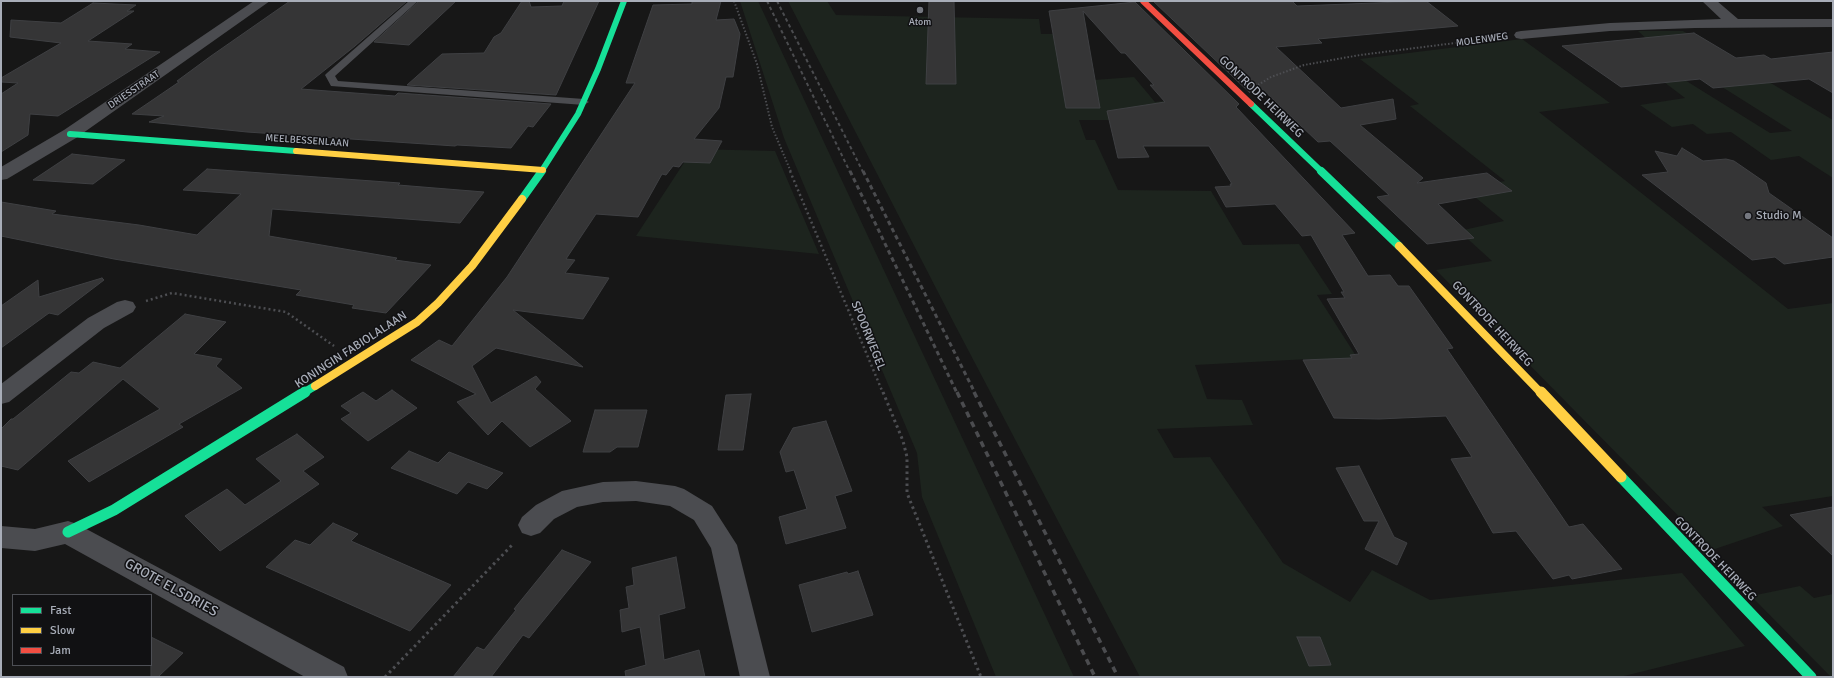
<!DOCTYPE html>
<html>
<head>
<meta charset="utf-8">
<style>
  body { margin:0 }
  #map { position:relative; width:1834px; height:678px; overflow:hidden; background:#171717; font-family:Signika,sans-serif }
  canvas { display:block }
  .frame { position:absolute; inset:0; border:2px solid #a8adb8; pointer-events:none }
  .legend { position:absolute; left:12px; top:594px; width:140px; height:72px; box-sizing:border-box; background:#111113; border:1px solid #4d4f55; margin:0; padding:5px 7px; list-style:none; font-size:12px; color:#a8adb8 }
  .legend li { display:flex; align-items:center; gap:8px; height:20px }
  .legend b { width:20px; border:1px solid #4d4f55 }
</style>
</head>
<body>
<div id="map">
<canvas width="1834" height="678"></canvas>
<div class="frame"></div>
<ul class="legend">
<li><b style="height:5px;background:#16e098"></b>Fast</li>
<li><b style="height:5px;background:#ffcf43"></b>Slow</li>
<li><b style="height:5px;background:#f24e42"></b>Jam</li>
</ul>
</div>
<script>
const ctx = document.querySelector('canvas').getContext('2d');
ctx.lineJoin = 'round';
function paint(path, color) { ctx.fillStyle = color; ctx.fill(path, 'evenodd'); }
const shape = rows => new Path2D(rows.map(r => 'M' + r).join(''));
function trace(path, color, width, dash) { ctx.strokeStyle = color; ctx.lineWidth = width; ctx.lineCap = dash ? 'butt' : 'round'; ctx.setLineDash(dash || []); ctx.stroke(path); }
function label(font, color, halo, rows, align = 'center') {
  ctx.font = font + ' Signika,sans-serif'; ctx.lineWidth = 3; ctx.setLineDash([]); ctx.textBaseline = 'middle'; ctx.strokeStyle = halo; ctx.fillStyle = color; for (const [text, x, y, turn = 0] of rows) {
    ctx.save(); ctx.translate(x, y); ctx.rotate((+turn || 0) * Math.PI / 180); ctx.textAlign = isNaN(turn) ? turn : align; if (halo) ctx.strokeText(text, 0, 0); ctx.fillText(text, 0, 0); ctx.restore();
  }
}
paint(shape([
  [740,1,758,1,1074,677,996,677,922,497,917,453,784,138],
  [788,1,827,1,836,15,1039,19,1041,34,1073,34,1094,80,1134,77,1155,102,1224,95,1168,120,1079,120,1086,140,1095,140,1118,190,1211,191,1243,245,1299,244,1332,294,1317,295,1365,370,1326,369,1309,359,1195,365,1207,399,1242,400,1253,425,1157,429,1174,458,1210,457,1283,563,1350,602,1372,570,1430,600,1682,573,1745,646,1620,677,1140,677,955,325],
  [1638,31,1683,31,1833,120,1833,178,1799,156,1771,160,1731,132,1707,134,1693,124,1672,127,1640,105,1685,98,1664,82,1680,77,1770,133,1792,131,1649,41],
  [1522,39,1610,103,1539,112,1788,309,1833,303,1833,496,1762,507,1783,526,1712,550,1436,270,1492,261,1459,231,1504,221,1464,188,1505,181,1410,106,1419,104,1360,59],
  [693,149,775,151,819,254,636,236],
  [1800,586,1814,598,1833,594,1833,677,1831,677,1751,596]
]), '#1d241e');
const building = shape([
  [290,1,407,1,355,46,301,89,395,96,398,93,551,104,533,127,528,126,511,148,457,145,455,146,247,132,149,122,164,116,132,114,179,82,177,81,211,56,290,1],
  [419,1,456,1,409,45,374,42,419,1],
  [522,1,529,1,531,7,562,6,564,1,599,1,556,95,407,85,442,54,484,53,494,37,501,33,522,1],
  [692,1,721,1,716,20,734,19,740,34,733,77,726,77,719,108,694,139,722,141,710,163,683,162,679,167,673,166,666,175,662,174,638,217,596,214,566,259,575,260,565,273,609,278,583,319,513,310,583,367,496,348,472,366,491,403,536,376,541,382,535,389,571,421,530,447,502,421,488,435,457,402,476,394,411,360,439,340,452,346,507,277,635,83,626,83,653,5,692,4,692,1],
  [929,1,954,1,956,84,926,84,929,1],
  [1153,1,1292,1,1297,6,1426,1,1458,26,1318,39,1322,43,1276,47,1341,108,1393,99,1396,119,1360,125,1423,178,1417,183,1487,173,1512,191,1438,204,1474,238,1427,244,1377,197,1389,195,1330,141,1318,142,1258,85,1250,93,1153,1],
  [1135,2,1239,104,1236,107,1355,233,1342,235,1368,276,1390,275,1398,286,1409,286,1453,348,1447,349,1569,527,1583,524,1622,569,1572,579,1569,575,1553,579,1516,531,1493,533,1451,459,1472,457,1446,416,1379,419,1334,418,1303,360,1352,358,1350,355,1359,354,1327,299,1345,298,1341,292,1344,292,1311,235,1302,236,1275,204,1226,207,1215,187,1231,186,1230,184,1232,184,1209,146,1143,146,1149,157,1118,158,1107,111,1165,102,1150,85,1154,85,1125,53,1121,53,1083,11,1100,108,1066,108,1049,11,1135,2],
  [93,3,136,5,127,11,134,11,88,41,132,44,125,49,160,52,58,116,30,114,28,135,1,152,1,94,18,83,1,82,1,78,61,43,10,37,11,20,61,23,93,3],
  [1694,33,1736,58,1764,55,1771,59,1833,52,1833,93,1809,79,1713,88,1700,79,1621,87,1562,46,1694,33],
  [1682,148,1703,161,1726,159,1734,161,1766,183,1769,193,1833,238,1833,257,1784,264,1775,257,1752,260,1642,175,1668,172,1655,151,1677,156,1682,148],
  [72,154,125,160,93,184,33,180,72,154],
  [207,169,400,183,398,185,484,192,460,223,272,209,269,236,397,258,395,260,431,265,386,313,352,308,354,305,296,295,301,290,114,259,1,236,1,202,56,211,52,214,139,225,197,235,241,194,183,190,207,169],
  [102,278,104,280,58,315,49,313,1,348,1,306,38,280,39,297,102,278],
  [185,314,226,322,194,354,222,359,216,366,242,388,179,424,183,427,89,482,68,461,160,409,123,379,18,470,1,466,1,429,11,419,13,419,71,372,79,373,93,362,120,368,185,314],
  [392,390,417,408,368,441,341,419,351,413,341,406,363,392,376,401,392,390],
  [751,394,743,450,718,450,726,395,751,394],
  [595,410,647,410,638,447,617,447,610,452,583,452,595,410],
  [826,421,852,491,835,496,846,528,786,544,779,517,807,509,794,470,786,472,780,452,793,428,826,421],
  [297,434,324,457,303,471,319,484,220,551,185,516,227,489,245,505,281,481,256,459,297,434],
  [409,451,438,463,449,452,503,473,487,489,468,482,457,494,391,468,409,451],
  [1359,466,1394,537,1407,543,1397,565,1365,549,1379,521,1364,521,1336,468,1359,466],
  [1833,507,1833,556,1790,515,1833,507],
  [333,523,358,534,351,541,451,585,410,631,266,567,295,540,310,545,333,523],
  [562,550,591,562,529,638,523,635,491,677,453,677,477,647,484,650,516,610,514,609,562,550],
  [676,557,685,608,659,615,664,660,699,650,705,677,626,677,625,671,646,665,640,627,622,632,620,610,629,608,626,587,634,585,632,568,676,557],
  [858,571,873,615,812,632,799,585,847,572,848,574,858,571],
  [151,637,183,653,158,677,151,677,151,637],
  [1297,637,1320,637,1331,665,1309,666,1297,637]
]);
paint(building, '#353536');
trace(building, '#3f4043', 1);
trace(shape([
  [734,1,757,64,772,127,791,172],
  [1258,85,1271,77,1304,65,1360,55,1503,37]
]), '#4d4e52', 2, [1.5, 2]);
trace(shape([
  [790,171,883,393],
  [146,301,172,293,286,312,334,346]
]), '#4d4e52', 2.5, [2, 3]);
trace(shape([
  [883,392,903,441,907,457,907,493,981,677],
  [385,677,514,543]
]), '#4d4e52', 3, [2.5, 3.5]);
paint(shape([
  [409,1,418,1,335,76,338,81,584,99,589,102,584,105,331,86,325,75,327,73,409,1]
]), '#4b4c50');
paint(shape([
  [254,1,270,1,76,138,7,179,1,180,1,167,64,130,254,1],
  [1702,1,1717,1,1738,19,1833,19,1833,27,1695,28,1610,31,1521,39,1516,38,1514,35,1516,32,1521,31,1610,23,1721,19,1702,1],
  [125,300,133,302,136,307,133,312,104,328,9,402,1,404,1,384,88,318,117,302,125,300],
  [636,481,675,486,684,489,712,506,737,545,770,677,740,677,711,548,694,520,670,506,636,501,603,502,577,507,554,519,540,533,531,536,522,533,518,525,522,517,536,505,562,491,603,482,636,481],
  [68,521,77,524,344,667,348,677,305,677,65,544,35,551,1,548,1,526,35,529,68,521]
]), '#4b4c50');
trace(shape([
  [1251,104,1322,172],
  [70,134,296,151],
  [541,172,578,114,598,69,624,1]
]), '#16e098', 6);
trace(shape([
  [1321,171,1399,246],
  [522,199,542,171],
  [303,393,315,386]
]), '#16e098', 8);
trace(shape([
  [1621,477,1811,677],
  [68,532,114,510,305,392]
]), '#16e098', 11);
trace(shape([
  [296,151,543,170]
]), '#ffcf43', 6);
trace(shape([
  [1399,246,1541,393],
  [315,386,417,322,438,303,472,266,522,199]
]), '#ffcf43', 8);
trace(shape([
  [1541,392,1621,477]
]), '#ffcf43', 11);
trace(shape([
  [1143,1,1251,104]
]), '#f24e42', 6);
trace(shape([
  [767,1,850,172],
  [777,1,863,172]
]), '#4b4c4f', 2, [3.5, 3]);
trace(shape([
  [850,171,957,393],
  [863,171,975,393]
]), '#4b4c4f', 3, [4.5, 3.5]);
trace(shape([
  [957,392,1095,677],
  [974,392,1118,677]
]), '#4b4c4f', 3.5, [6, 5]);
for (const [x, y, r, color] of [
  [920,10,4,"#757880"],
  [1748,216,4,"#757880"]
]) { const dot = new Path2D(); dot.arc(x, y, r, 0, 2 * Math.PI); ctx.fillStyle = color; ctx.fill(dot); trace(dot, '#111113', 1.5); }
label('10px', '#a8adb8', '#111113', [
  ["Atom",920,22]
]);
label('10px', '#a8adb8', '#111113', [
  ["MOLENWEG",1482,40,-8],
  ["DRIESSTRAAT",134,90,-34],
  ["MEELBESSENLAAN",307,141,4]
]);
label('12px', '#a8adb8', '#111113', [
  ["GONTRODE HEIRWEG",1261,97,44],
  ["GONTRODE HEIRWEG",1492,324,47],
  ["SPOORWEGEL",868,336,68],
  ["KONINGIN FABIOLALAAN",351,350,-33],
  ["GONTRODE HEIRWEG",1715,559,46]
]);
label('12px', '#a8adb8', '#111113', [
  ["Studio M",1756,216]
], 'left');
label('14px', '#a8adb8', '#111113', [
  ["GROTE ELSDRIES",171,588,29]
]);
</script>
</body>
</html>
